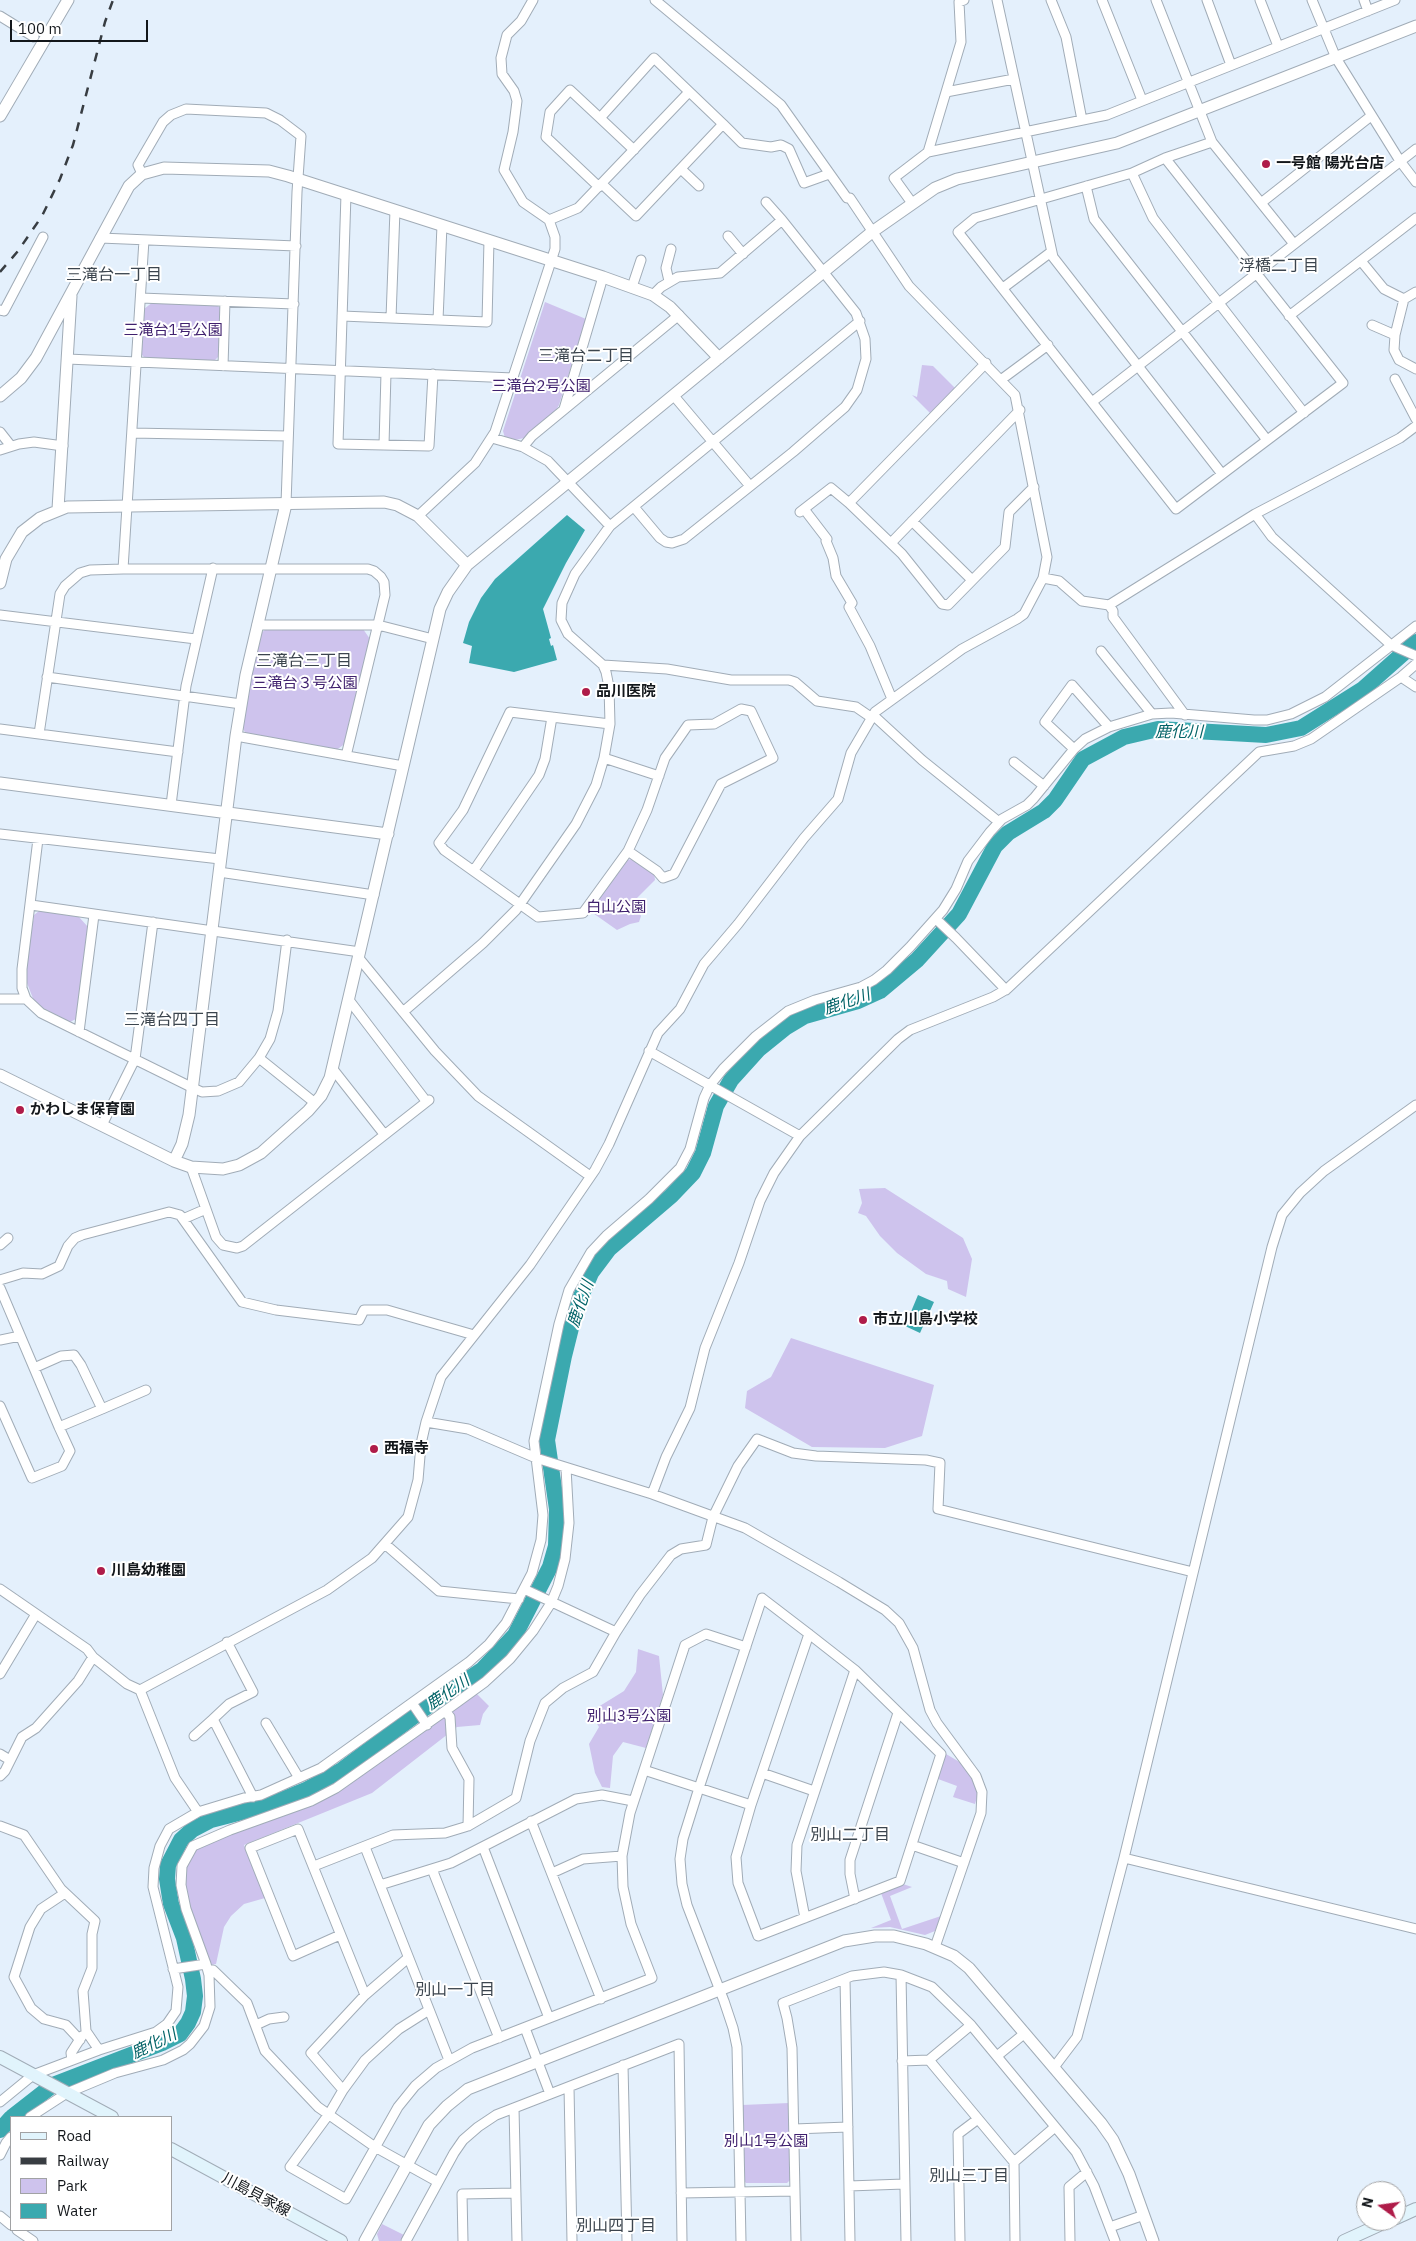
<!DOCTYPE html>
<html>
<head>
<meta charset="utf-8">
<style>
  body { margin:0 }
  #map { position:relative; width:1416px; height:2241px; overflow:hidden; background:#e4f0fc; font-family:"IBM Plex Sans",sans-serif }
  canvas { display:block }
  .legend { position:absolute; left:10px; top:2116px; width:162px; height:115px; box-sizing:border-box; background:#fff; border:1px solid #a1a2a4; margin:0; padding:6px 9px; list-style:none; font-size:15px; color:#13171b }
  .legend li { display:flex; align-items:center; gap:10px; height:25px }
  .legend b { width:25px; border:1px solid #a1a2a4 }
  .north { position:absolute; left:1356px; top:2181px; width:50px; height:50px; box-sizing:border-box; background:#fff; border:1px solid #a1a2a4; border-radius:50%; rotate:284deg; font-size:14px; font-weight:700; line-height:20px; text-align:center; color:#13171b }
  .north::after { content:''; display:block; margin:auto; width:18px; height:22px; background:#af1c49; clip-path:polygon(50% 0,100% 100%,50% 72%,0 100%) }
  .scale { position:absolute; left:10px; top:20px; width:138px; height:22px; box-sizing:border-box; border:2px solid #13171b; border-top:0; padding-left:6px; font-size:15px; line-height:18px; white-space:nowrap; color:#13171b; -webkit-text-stroke:4px #fff; paint-order:stroke }
</style>
</head>
<body>
<div id="map">
<canvas width="1416" height="2241"></canvas>
<ul class="legend">
<li><b style="height:6px;background:#e1f4fc"></b>Road</li>
<li><b style="height:6px;background:#383d42"></b>Railway</li>
<li><b style="height:14px;background:#cec3ed"></b>Park</li>
<li><b style="height:14px;background:#3ba9af"></b>Water</li>
</ul>
<div class="north">N</div>
<div class="scale">100 m</div>
</div>
<script>
const ctx = document.querySelector('canvas').getContext('2d');
ctx.lineJoin = 'round';
function paint(path, color) { ctx.fillStyle = color; ctx.fill(path, 'evenodd'); }
const shape = rows => new Path2D(rows.map(r => 'M' + r).join(''));
function trace(path, color, width, dash) { ctx.strokeStyle = color; ctx.lineWidth = width; ctx.lineCap = dash ? 'butt' : 'round'; ctx.setLineDash(dash || []); ctx.stroke(path); }
function label(font, color, halo, rows, align = 'center') {
  ctx.font = font + ' "IBM Plex Sans","Noto Sans JP",sans-serif'; ctx.lineWidth = 4; ctx.setLineDash([]); ctx.textBaseline = 'middle'; ctx.strokeStyle = halo; ctx.fillStyle = color; for (const [text, x, y, turn = 0] of rows) {
    ctx.save(); ctx.translate(x, y); ctx.rotate((+turn || 0) * Math.PI / 180); ctx.textAlign = isNaN(turn) ? turn : align; if (halo) ctx.strokeText(text, 0, 0); ctx.fillText(text, 0, 0); ctx.restore();
  }
}
paint(shape([
  [153,302,214,304,221,308,219,356,214,361,145,358,141,354,144,309],
  [545,302,586,319,559,405,555,412,524,438,515,440,505,438,503,431],
  [922,365,933,366,955,388,930,413,912,395,917,397],
  [266,629,363,629,370,639,346,743,335,751,247,735,243,729,250,683,260,634],
  [632,859,654,873,655,880,633,902,641,916,639,922,630,924,617,930,590,911,627,860],
  [39,911,79,917,88,927,76,1019,70,1022,39,1006,34,1001,27,983,26,969,34,915],
  [885,1188,963,1238,972,1259,966,1297,948,1289,947,1281,926,1274,897,1253,880,1236,866,1216,858,1213,862,1203,859,1189],
  [791,1338,934,1385,922,1436,885,1448,812,1447,745,1408,747,1391,771,1377],
  [638,1649,659,1656,663,1695,646,1748,623,1742,613,1756,610,1788,602,1787,595,1773,589,1744,599,1727,590,1712,624,1691,636,1672],
  [476,1693,489,1706,483,1714,480,1725,457,1727,372,1793,244,1845,265,1898,244,1904,231,1916,224,1927,216,1964,210,1965,186,1902,183,1876,189,1855,194,1847,299,1808],
  [946,1754,963,1764,974,1780,978,1794,975,1804,953,1797,957,1786,938,1779],
  [903,1884,912,1887,890,1896,902,1929,941,1916,935,1931,925,1935,890,1927,871,1928,891,1920,881,1893],
  [789,2103,790,2180,787,2183,746,2183,744,2181,742,2105],
  [382,2224,404,2235,400,2241,379,2241,377,2234]
]), '#cec3ed');
paint(shape([
  [567,515,585,530,566,563,543,609,551,638,549,639,551,646,553,645,557,660,514,672,469,663,472,646,463,643,469,622,481,598,495,579],
  [918,1295,934,1302,920,1333,905,1326]
]), '#3ba9af');
trace(shape([
  [12,2117,53,2085,162,2043,180,2034,188,2023,193,2012,195,1996,193,1979,184,1938,171,1904,167,1879,168,1865,181,1840,192,1830,211,1820,269,1805,306,1790,342,1770,422,1710,482,1670,515,1635,550,1567,556,1546,557,1509,547,1440,564,1356,576,1308,591,1273,609,1249,671,1196,693,1173,703,1153,716,1106,731,1080,759,1049,785,1028,805,1016,858,1001,880,991,917,960,959,914,995,846,1008,833,1044,811,1055,800,1083,759,1124,737,1158,729,1266,735,1301,728,1363,689,1416,642],
  [0,2130,11,2118]
]), '#3ba9af', 16);
const minor = shape([
  [997,0,1053,257,1222,474],
  [1051,0,1066,37,1082,120],
  [1102,0,1142,100],
  [1156,0,1212,142,1294,244],
  [1207,0,1231,65],
  [1260,0,1278,46],
  [1312,0,1336,58,1400,161,1416,182],
  [1364,0,1368,11],
  [0,16,34,37],
  [946,92,1014,79],
  [723,124,742,143,771,147,781,145,789,149,804,183,829,174],
  [928,152,1107,115,1395,0],
  [1165,158,1343,383,1176,509,958,232,975,218,1132,173,1165,158,1212,142],
  [681,169,699,186],
  [1132,173,1153,218,1304,413],
  [142,174,138,165,163,122,171,115,186,109,266,113,280,120,301,136,297,192,286,504],
  [602,184,636,216,723,124,654,58,600,118,634,150],
  [1086,186,1094,219,1267,440],
  [599,187,546,137,550,112,570,90,600,118],
  [346,194,338,444,429,446,433,374],
  [766,202,782,220],
  [912,203,894,178,928,152,961,42,959,2,964,0],
  [1261,203,1371,116],
  [549,220,578,208,689,92],
  [728,236,743,254],
  [100,238,296,246],
  [1361,261,1384,289,1404,299,1395,335,1394,350,1399,360,1416,369],
  [669,281,666,268,671,249],
  [632,287,641,260],
  [1003,288,1051,252],
  [141,298,294,304],
  [1404,299,1416,292],
  [0,310,4,311,43,237],
  [342,316,487,322,489,240],
  [1289,316,1416,218],
  [391,318,395,210],
  [438,320,442,225],
  [1372,325,1395,335],
  [67,359,513,378],
  [986,363,849,503,902,554,942,604,948,605,1005,547,1009,512,1034,487],
  [223,366,225,301],
  [1002,379,1048,345],
  [1395,379,1416,419],
  [674,396,750,486],
  [1092,402,1416,149],
  [564,409,603,277],
  [0,432,11,446],
  [132,433,288,436],
  [492,438,523,447,548,461,610,526],
  [384,445,386,373],
  [523,447,532,436,679,315],
  [0,450,19,444,34,442,63,446],
  [634,507,660,538,666,542,672,543,684,539,793,452,845,407,857,390,866,359,865,339,856,313,782,220,720,273,678,277,661,287,653,295],
  [804,509,827,539,826,541,833,558,836,576,852,603,849,607,870,646,892,699],
  [800,512,831,488,849,503],
  [1255,514,1272,537,1391,645,1416,656],
  [418,516,475,463,495,432,555,249,555,237,549,220,523,202,504,170,513,132,517,101,514,91,502,74,501,58,507,35,521,21,533,0],
  [912,521,972,580],
  [891,543,1020,410],
  [123,569,144,240],
  [1043,578,1059,581,1082,601,1109,605,1255,514,1400,438,1416,426],
  [1109,605,1113,611,1113,617,1185,715],
  [0,615,196,639],
  [257,625,378,625,433,639],
  [1101,651,1152,714],
  [603,665,667,669,731,680,789,680,795,682,817,701,856,707,872,718],
  [47,677,241,704],
  [1401,677,1416,687],
  [873,715,922,760,999,822],
  [610,724,510,712,463,810,439,843,444,850,538,917,583,913,628,851,647,810,665,758,688,725,714,724,741,709,751,711,773,758,721,784,674,874,663,878,657,871,628,851],
  [0,729,178,752],
  [39,734,60,594,65,586,80,573,90,570,123,569,368,569,374,571,381,577,384,582,385,595,346,756],
  [236,736,403,766],
  [1074,749,1045,722,1072,685,1109,727],
  [604,758,659,776],
  [1014,762,1044,786],
  [171,805,186,686,213,568],
  [0,834,220,859],
  [474,870,539,775,545,759,552,717],
  [219,872,374,895],
  [31,905,360,952],
  [936,919,956,938,1006,990],
  [358,957,435,1051,478,1096,590,1176],
  [0,999,26,999,41,1013,193,1088,202,1092,218,1091,239,1082,259,1058,270,1039,278,1011,287,940],
  [26,999,22,988,22,969,38,839],
  [349,1000,426,1101],
  [403,1012,483,943,516,910,576,824,596,785,604,758,610,724,609,687,606,672,603,665,568,634,561,620,562,603,575,574,610,526,860,321],
  [79,1032,94,915],
  [649,1051,800,1136],
  [259,1058,315,1103],
  [332,1068,384,1134],
  [102,1125,135,1059,153,922],
  [191,1167,216,1237,223,1245,237,1248,243,1246,429,1100],
  [183,1219,206,1209],
  [0,1245,8,1238],
  [0,1280,23,1273,42,1274,59,1266,68,1246,75,1238,82,1235,169,1212,180,1215,242,1302,276,1310,359,1320,364,1310,387,1310,474,1335],
  [0,1288,34,1368,61,1356,74,1355,81,1365,102,1409,59,1427,70,1451,62,1466,32,1478,0,1406],
  [0,1340,20,1336],
  [34,1368,59,1427],
  [102,1409,146,1390],
  [426,1422,468,1429,536,1458,652,1494,745,1528,839,1582,885,1610,899,1623,913,1648,930,1710,937,1723,976,1776,982,1792,981,1813,935,1947],
  [652,1494,666,1457,690,1408,705,1348,739,1263,760,1201,774,1173,800,1136,898,1039,910,1030,993,997,1007,989,1259,752,1294,746,1311,739,1401,677,1416,664],
  [385,1544,439,1591,519,1599],
  [0,1589,87,1649,93,1657,127,1684,140,1690,175,1778,198,1812],
  [524,1589,616,1632],
  [227,1642,253,1692,229,1704,213,1719,253,1797],
  [0,1674,36,1614],
  [140,1690,327,1590,372,1558,408,1517,418,1480,421,1444,426,1422,441,1377,530,1265,595,1170,609,1144,658,1033,680,1009,704,964,738,924,804,838,838,799,851,753,875,712,962,649,1017,619,1024,614,1043,578,1047,557,1015,395,909,286,850,198,847,198,781,105,655,0],
  [412,1703,427,1725],
  [445,1711,485,1682,510,1659,533,1631,551,1603,558,1586,565,1559,569,1523,566,1468],
  [266,1723,299,1778],
  [194,1736,213,1719],
  [0,1754,10,1760],
  [644,1770,751,1805],
  [762,1773,814,1791],
  [0,1776,5,1771,22,1737,36,1728,78,1681,93,1657],
  [531,1821,601,1999],
  [0,1826,24,1835,61,1889,95,1921,92,1934,92,1968,83,1991,86,2031,99,2050],
  [912,1845,964,1863],
  [365,1847,449,2060],
  [483,1847,549,2018],
  [1124,1858,1416,1929],
  [314,1866,393,1835,445,1833,468,1826,516,1798,530,1741,545,1703,563,1688,593,1672,616,1632,640,1595,671,1555,681,1549,706,1545,713,1517,738,1466,757,1439,793,1453,816,1456,926,1460,940,1463,938,1509,1193,1572],
  [432,1869,499,2038],
  [552,1873,583,1859,622,1856],
  [380,1885,451,1863,576,1799,602,1795,633,1801],
  [65,1893,41,1909,30,1927,14,1977,31,2008,44,2019,66,2025,80,2040],
  [855,1899,850,1874,850,1860,898,1713],
  [805,1918,796,1871,797,1845,855,1670],
  [340,1935,293,1956,250,1848,298,1829,365,1995],
  [206,1964,186,1909,181,1885,182,1866,193,1846,230,1830,311,1801,336,1788,445,1711,450,1717,452,1748,469,1779,468,1826],
  [208,1970,213,1970,247,2003,265,2051,318,2107,375,2147,438,2182],
  [901,1975,906,2241],
  [845,1979,850,2241],
  [429,2010,399,2029,365,2060,343,2090,329,2114,290,2167,346,2199,398,2107,415,2086,436,2068,472,2048,652,1978,631,1924,623,1887,622,1856,630,1813,685,1645,706,1634,746,1647],
  [256,2025,269,2019,284,2017],
  [525,2028,550,2094],
  [997,2056,1025,2033],
  [72,2060,71,2053,82,2036],
  [929,2060,1014,2162,1015,2241],
  [902,2061,929,2060,971,2025],
  [623,2065,627,2241],
  [1055,2066,1077,2037,1124,1858,1272,1247,1282,1215,1300,1193,1324,1171,1416,1105],
  [569,2087,572,2241],
  [343,2090,311,2053,365,1995,408,1958],
  [0,2102,33,2075,99,2050,156,2032,167,2024,176,2011,178,1987,153,1887,154,1868,160,1846,169,1829,198,1812,244,1798,261,1795,321,1768,469,1662,489,1644,506,1623,532,1573,541,1540,543,1515,534,1441,559,1324,569,1290,591,1252,606,1236,649,1199,680,1168,690,1149,704,1098,710,1085,723,1069,756,1036,788,1011,815,1000,861,987,874,980,887,970,910,947,943,910,956,889,968,861,990,832,1002,819,1027,805,1034,798,1074,749,1085,739,1109,727,1152,714,1171,713,1254,720,1267,720,1291,714,1325,697,1416,626],
  [514,2108,517,2241],
  [30,2117,67,2093,115,2073,163,2060,183,2050,190,2044,204,2026,210,2007,209,1975,206,1964,173,1969],
  [794,2129,848,2127],
  [0,2155,6,2143,11,2137],
  [1014,2162,1055,2127],
  [849,2186,904,2184],
  [681,2193,795,2191],
  [0,2216,11,2225],
  [1110,2227,1144,2215],
  [17,2230,33,2241],
  [406,2241,454,2153,463,2140,478,2127,496,2115,679,2044,682,2241],
  [463,2241,462,2194,516,2193],
  [741,2241,737,2047,733,2028,724,2001,687,1905,682,1884,680,1859,683,1839,699,1788,762,1598,809,1634,855,1670,941,1754,900,1881,758,1936,738,1883,736,1857,751,1805,809,1634],
  [796,2241,792,2048,787,2018,783,2003,852,1976,884,1972,901,1975,932,1987,971,2025,1076,2152,1094,2186,1115,2241],
  [960,2241,958,2134,978,2119],
  [1070,2241,1069,2187,1087,2172]
]);
const tertiary = shape([
  [0,116,68,0],
  [0,396,21,378,36,358,129,186,142,174,164,168,269,171,288,176,603,277,653,295,670,307,719,358],
  [58,509,71,296],
  [0,583,6,559,22,532,40,518,67,507,384,502,397,505,418,516,467,565],
  [0,783,388,834],
  [0,1075,174,1161,191,1167,223,1169,239,1165,261,1153,308,1111,321,1096,330,1078,440,609,448,592,467,565,872,232,935,188,957,179,1117,143,1416,26],
  [174,1161,182,1144,189,1115,236,736,246,675,286,504],
  [365,2241,429,2125,447,2106,468,2089,844,1941,875,1936,894,1936,926,1944,954,1956,969,1968,1101,2123,1113,2140,1129,2174,1153,2241]
]);
const secondary = shape([
  [0,2057,112,2117],
  [171,2149,341,2241],
  [1396,2218,1416,2209],
  [1344,2241,1388,2221]
]);
trace(minor, '#a1acb7', 11);
trace(tertiary, '#a1acb7', 13);
trace(secondary, '#a1acb7', 14);
trace(minor, '#fff', 9);
trace(tertiary, '#fff', 11);
trace(secondary, '#e1f4fc', 12);
trace(shape([
  [0,272,18,251,42,216,60,179,73,145,105,22,113,0]
]), '#383d42', 2.5, [9, 9]);
for (const [x, y, r, color] of [
  [1266,164,5,"#af1c49"],
  [586,692,5,"#af1c49"],
  [20,1110,5,"#af1c49"],
  [863,1320,5,"#af1c49"],
  [374,1449,5,"#af1c49"],
  [101,1571,5,"#af1c49"]
]) { const dot = new Path2D(); dot.arc(x, y, r, 0, 2 * Math.PI); ctx.fillStyle = color; ctx.fill(dot); trace(dot, '#fff', 2); }
label('bold 15px', '#13171b', '#fff', [
  ["一号館 陽光台店",1276,164],
  ["品川医院",596,692],
  ["かわしま保育園",30,1110],
  ["市立川島小学校",873,1320],
  ["西福寺",384,1449],
  ["川島幼稚園",111,1571]
], 'left');
label('15px', '#40216e', '#fff', [
  ["三滝台1号公園",173,331],
  ["三滝台2号公園",541,387],
  ["三滝台３号公園",305,684],
  ["白山公園",616,908],
  ["別山3号公園",629,1717],
  ["別山1号公園",766,2142]
]);
label('15px', '#13171b', '#fff', [
  ["川島貝家線",256,2195,28]
]);
label('16px', '#3c454e', '#fff', [
  ["浮橋二丁目",1279,266],
  ["三滝台一丁目",114,275],
  ["三滝台二丁目",586,356],
  ["三滝台三丁目",304,661],
  ["三滝台四丁目",172,1020],
  ["別山二丁目",850,1835],
  ["別山一丁目",455,1990],
  ["別山三丁目",969,2176],
  ["別山四丁目",616,2226]
]);
label('italic 16px', '#036367', '#fff', [
  ["鹿化川",1179,732],
  ["鹿化川",847,1002,-19],
  ["鹿化川",581,1304,-71],
  ["鹿化川",448,1693,-34],
  ["鹿化川",154,2044,-26]
]);
</script>
</body>
</html>
